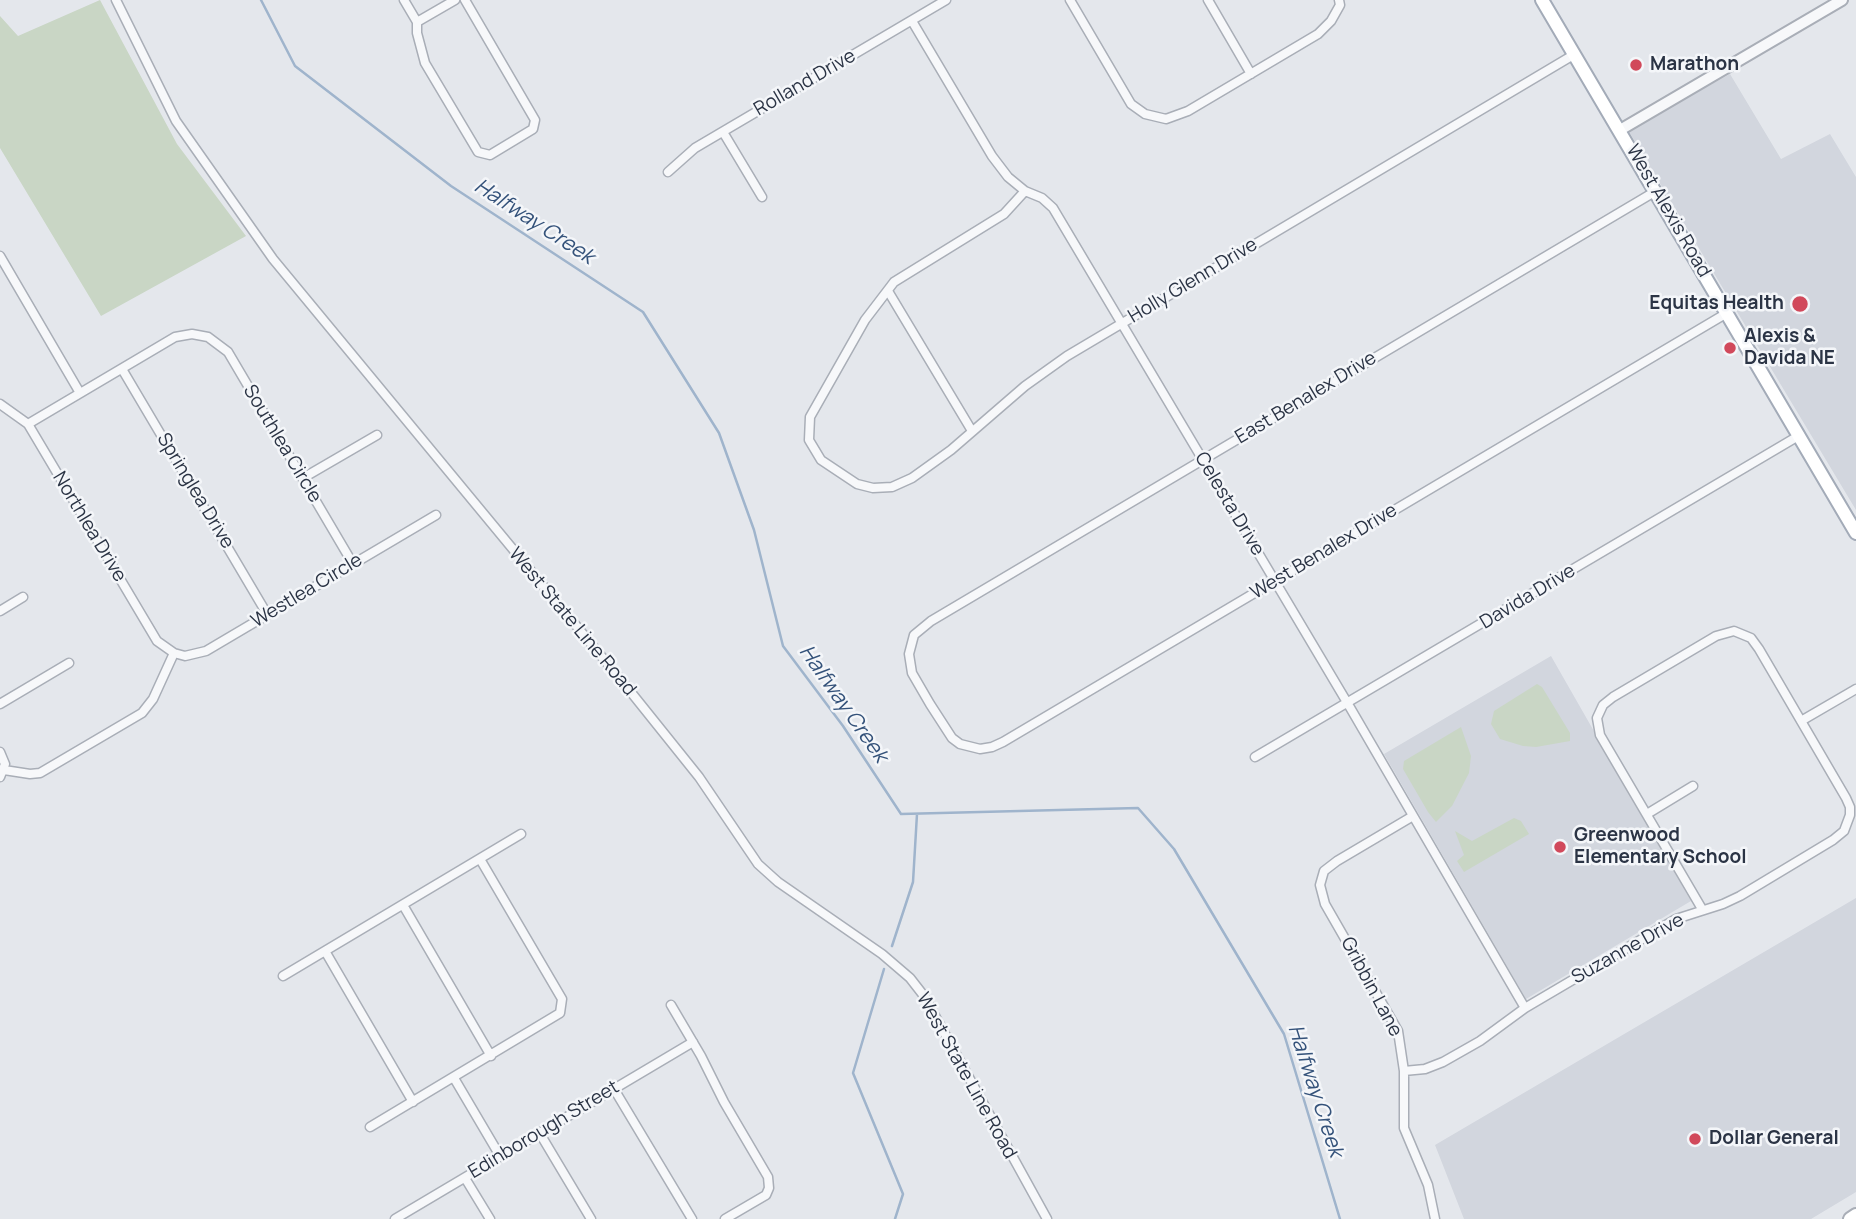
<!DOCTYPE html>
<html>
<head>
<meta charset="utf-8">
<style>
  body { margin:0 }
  canvas { display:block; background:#e4e7ec }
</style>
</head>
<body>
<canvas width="1856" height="1219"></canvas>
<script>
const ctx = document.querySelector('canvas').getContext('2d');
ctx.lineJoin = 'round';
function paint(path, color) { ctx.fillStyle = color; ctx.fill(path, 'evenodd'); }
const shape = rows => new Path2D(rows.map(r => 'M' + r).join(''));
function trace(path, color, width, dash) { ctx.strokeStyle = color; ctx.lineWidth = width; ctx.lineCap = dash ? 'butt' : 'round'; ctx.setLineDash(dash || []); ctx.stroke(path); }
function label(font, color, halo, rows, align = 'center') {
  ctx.font = font + ' Manrope,sans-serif'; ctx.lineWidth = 5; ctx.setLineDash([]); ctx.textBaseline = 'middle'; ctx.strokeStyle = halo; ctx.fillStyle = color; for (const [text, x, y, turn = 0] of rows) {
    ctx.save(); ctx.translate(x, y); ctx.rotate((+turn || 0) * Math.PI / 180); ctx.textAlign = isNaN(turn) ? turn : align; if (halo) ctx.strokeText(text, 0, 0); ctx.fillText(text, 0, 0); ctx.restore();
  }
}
paint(shape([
  [1730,74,1781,159,1830,134,1856,177,1856,510,1628,130],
  [1551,656,1691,901,1526,999,1384,754],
  [1856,898,1856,1192,1811,1219,1464,1219,1435,1145]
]), '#d2d6de');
paint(shape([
  [100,0,177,144,246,236,101,316,0,148,0,16,18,36],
  [1537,684,1542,687,1570,733,1570,741,1536,747,1523,746,1500,739,1491,724,1494,711],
  [1461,727,1471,756,1469,773,1452,806,1436,822,1428,812,1403,769,1404,761],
  [1514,818,1521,821,1529,834,1464,872,1457,861,1464,855,1455,831,1472,841]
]), '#c9d6c5');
trace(shape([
  [261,0,295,66,451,186,643,312,719,433,754,530,783,646,843,726,901,814,1138,808,1174,849,1284,1034,1340,1219],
  [892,946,913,882,917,814],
  [884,969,853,1073,903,1194,895,1219]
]), '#9fb4cc', 2.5);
const minor = shape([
  [116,0,176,121,273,259,626,686,699,777,758,864,778,882,882,954,910,978,924,996,1047,1219],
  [404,0,417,22,417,33,425,63,478,152,490,155,533,129,535,120,465,0],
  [1070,0,1131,104,1145,114,1166,119,1188,111,1318,34,1331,21,1340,5,1339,0],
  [1208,0,1251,74],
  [912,21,992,156,1008,177,1025,191,1042,198,1053,208,1348,704,1525,1008],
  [417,22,455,0],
  [723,132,762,197],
  [668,172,695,148,946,0],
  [1025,191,1004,214,894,282,865,320,810,417,809,440,821,460,857,484,873,488,892,487,912,478,951,450,1025,386,1067,356,1575,54],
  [1656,191,931,621,914,635,909,654,912,673,930,704,952,738,960,744,980,749,992,747,1003,742,1727,313],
  [0,256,80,393],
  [888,291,972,431],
  [122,369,267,614],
  [0,404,28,424,157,641,174,653,185,656,206,651,436,515],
  [28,424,175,337,192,334,208,337,228,352,353,564],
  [303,478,377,435],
  [0,611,23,597],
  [0,704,69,663],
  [1801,721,1856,689],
  [0,752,5,764,0,777],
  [1255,757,1800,435],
  [4,770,30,774,40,773,142,713,153,699,174,653],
  [1647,814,1693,786],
  [1413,816,1337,861,1324,871,1320,885,1325,904,1398,1031,1404,1071,1404,1128,1428,1185,1435,1219],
  [403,905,491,1056],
  [325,951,413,1102],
  [283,976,521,834],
  [671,1005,701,1056,724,1102,768,1177,769,1188,766,1195,725,1219],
  [1404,1071,1425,1069,1443,1062,1480,1041,1525,1008,1676,919,1723,904,1740,896,1833,840,1844,831,1850,815,1850,807,1846,798,1759,649,1751,638,1734,631,1716,636,1613,697,1603,705,1597,718,1600,735,1702,909],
  [454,1078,500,1156],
  [614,1089,692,1219],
  [370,1127,560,1013,562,999,480,859],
  [539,1132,591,1219],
  [465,1178,490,1219],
  [395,1219,693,1042]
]);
const tertiary = shape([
  [1620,130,1842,0]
]);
const secondary = shape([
  [1850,1219,1856,1215]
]);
const primary = shape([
  [1542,0,1856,533]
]);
trace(minor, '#a9aeb7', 11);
trace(tertiary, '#a9aeb7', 14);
trace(secondary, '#a9aeb7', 16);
trace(primary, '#a3abb8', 16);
trace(minor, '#f7f8fa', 8);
trace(tertiary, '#f7f8fa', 10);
trace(secondary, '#fff', 12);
trace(primary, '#fff', 12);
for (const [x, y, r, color] of [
  [1636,65,7,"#d1495b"],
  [1800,304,9,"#d1495b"],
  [1730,348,7,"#d1495b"],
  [1560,847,7,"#d1495b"],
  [1695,1139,7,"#d1495b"]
]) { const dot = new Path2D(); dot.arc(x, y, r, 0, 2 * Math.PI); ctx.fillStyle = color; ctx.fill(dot); trace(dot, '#f4f6f9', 2.5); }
label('bold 19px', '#2b3445', '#f4f6f9', [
  ["Marathon",1650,65],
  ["Equitas Health",1784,304,"right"],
  ["Alexis &",1744,337],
  ["Davida NE",1744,359],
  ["Greenwood",1574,836],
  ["Elementary School",1574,858],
  ["Dollar General",1709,1139]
], 'left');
label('19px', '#2b3445', '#f4f6f9', [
  ["Rolland Drive",805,83,-30],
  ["West Alexis Road",1668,211,60],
  ["Holly Glenn Drive",1193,281,-31],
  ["East Benalex Drive",1306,398,-31],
  ["Southlea Circle",282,444,59],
  ["Springlea Drive",195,491,59],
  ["Celesta Drive",1229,504,59],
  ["Northlea Drive",89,527,59],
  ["West Benalex Drive",1324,552,-31],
  ["Westlea Circle",307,591,-31],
  ["Davida Drive",1528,597,-31],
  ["West State Line Road",572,622,50],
  ["Suzanne Drive",1628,949,-29],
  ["Gribbin Lane",1371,987,62],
  ["West State Line Road",966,1076,61],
  ["Edinborough Street",544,1130,-31]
]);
label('italic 21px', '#34527a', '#f4f6f9', [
  ["Halfway Creek",534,222,33],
  ["Halfway Creek",843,704,55],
  ["Halfway Creek",1315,1091,72]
]);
</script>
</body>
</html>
